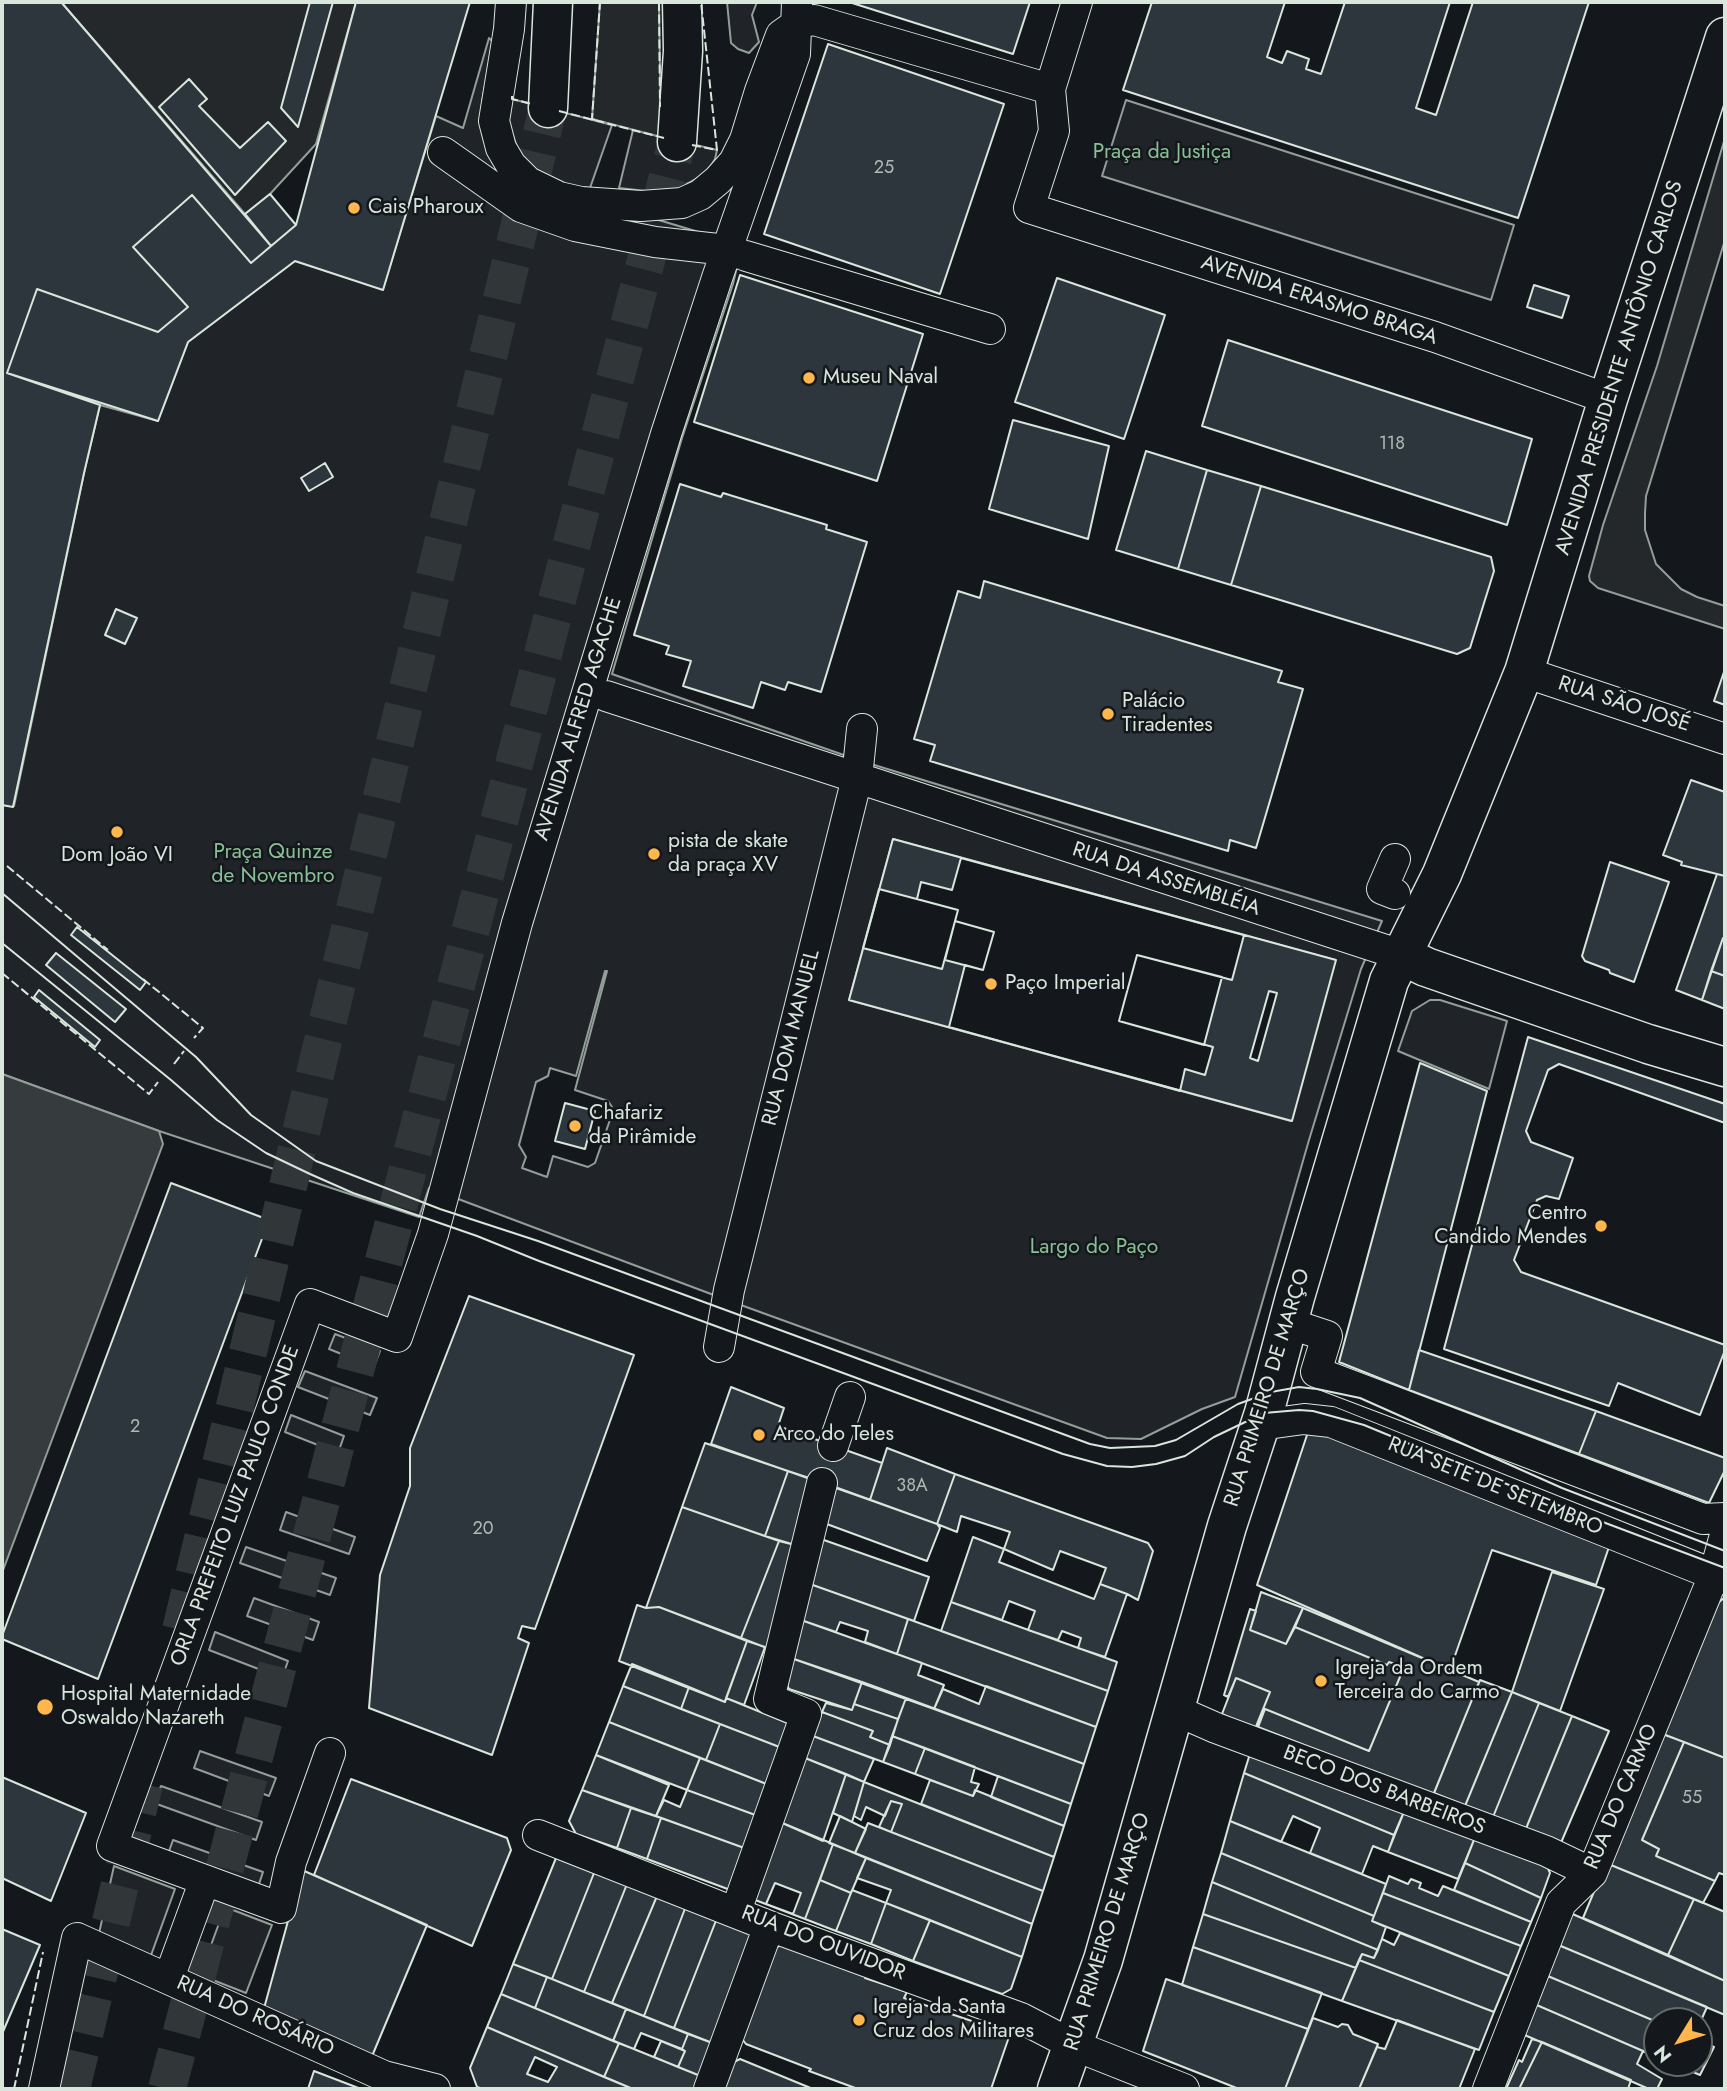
<!DOCTYPE html>
<html>
<head>
<meta charset="utf-8">
<style>
  body { margin:0 }
  #map { position:relative; width:1727px; height:2091px; overflow:hidden; background:#14181c; font-family:Jost,sans-serif }
  canvas { display:block }
  .frame { position:absolute; inset:0; border:4px solid #d8e6dc; pointer-events:none }
  .north { position:absolute; left:1643px; top:2007px; width:70px; height:70px; box-sizing:border-box; background:#14181c; border:2px solid #626a69; border-radius:50%; rotate:232deg; font-size:19px; font-weight:700; line-height:28px; text-align:center; color:#d8e6dc }
  .north::after { content:''; display:block; margin:auto; width:24px; height:32px; background:#ffb74d; clip-path:polygon(50% 0,100% 100%,50% 72%,0 100%) }
</style>
</head>
<body>
<div id="map">
<canvas width="1727" height="2091"></canvas>
<div class="frame"></div>
<div class="north">N</div>
</div>
<script>
const ctx = document.querySelector('canvas').getContext('2d');
ctx.lineJoin = 'round';
function paint(path, color) { ctx.fillStyle = color; ctx.fill(path, 'evenodd'); }
const shape = rows => new Path2D(rows.map(r => 'M' + r).join(''));
function trace(path, color, width, dash) { ctx.strokeStyle = color; ctx.lineWidth = width; ctx.lineCap = dash ? 'butt' : 'round'; ctx.setLineDash(dash || []); ctx.stroke(path); }
function label(font, color, halo, rows, align = 'center') {
  ctx.font = font + ' Jost,sans-serif'; ctx.lineWidth = 5; ctx.setLineDash([]); ctx.textBaseline = 'middle'; ctx.strokeStyle = halo; ctx.fillStyle = color; for (const [text, x, y, turn = 0] of rows) {
    ctx.save(); ctx.translate(x, y); ctx.rotate((+turn || 0) * Math.PI / 180); ctx.textAlign = isNaN(turn) ? turn : align; if (halo) ctx.strokeText(text, 0, 0); ctx.fillText(text, 0, 0); ctx.restore();
  }
}
const green = shape([
  [727,2,757,2,752,15,759,42,749,53,738,49,731,43,727,2],
  [489,38,493,42,482,102,483,115,499,167,652,218,742,245,733,284,682,438,612,674,858,760,1382,921,1361,969,1309,1140,1235,1397,1202,1409,1141,1439,1107,1438,727,1300,429,1188,419,1217,159,1131,2,1074,2,805,14,806,84,473,100,405,158,421,188,342,295,261,383,289,436,116,463,128,489,38],
  [893,839,1335,960,1291,1121,849,1000,893,839],
  [605,971,607,971,575,1090,608,1101,612,1107,612,1114,595,1163,588,1167,553,1156,547,1177,522,1168,526,1157,519,1145,536,1082,548,1076,550,1068,576,1076,605,971],
  [512,99,612,125,590,188,566,186,530,165,517,147,508,121,512,99],
  [1126,100,1514,225,1491,300,1102,176,1126,100],
  [633,130,717,150,715,159,706,174,675,190,655,192,619,188,633,130],
  [1430,1000,1440,1000,1507,1021,1489,1089,1398,1051,1412,1011,1430,1000],
  [335,1334,380,1351,374,1367,329,1349,335,1334],
  [305,1371,377,1398,370,1415,298,1387,305,1371],
  [291,1415,344,1436,338,1453,285,1432,291,1415],
  [286,1512,355,1537,349,1554,280,1530,286,1512],
  [246,1547,336,1578,330,1595,240,1563,246,1547],
  [254,1598,319,1622,313,1640,247,1616,254,1598],
  [215,1632,288,1661,282,1678,209,1650,215,1632],
  [200,1751,276,1778,269,1796,194,1768,200,1751],
  [161,1786,262,1822,256,1840,154,1803,161,1786],
  [173,1840,263,1872,257,1890,167,1857,173,1840],
  [114,1866,175,1889,150,1958,98,1938,114,1866],
  [225,1907,272,1925,246,1993,200,1975,225,1907]
]);
paint(green, '#202428');
trace(green, '#939e99', 2);
const parking = shape([
  [61,2,356,2,316,144,270,194,245,214,61,2],
  [600,2,659,2,661,137,592,119,600,2],
  [1725,138,1725,240,1646,496,1645,513,1645,530,1656,564,1681,589,1697,597,1725,606,1725,629,1598,588,1590,581,1589,576,1603,525,1657,366,1725,138]
]);
paint(parking, '#24282b');
trace(parking, '#939e99', 2);
const water = shape([
  [2,1074,159,1131,163,1144,2,1573,2,1074]
]);
paint(water, '#363b3e');
trace(water, '#939e99', 2);
const building = shape([
  [2,2,61,2,271,246,251,263,192,195,133,247,188,307,158,332,37,289,7,373,100,405,84,473,13,807,2,805,2,2],
  [310,2,333,2,298,127,281,108,310,2],
  [356,2,470,2,383,290,295,261,188,342,158,421,7,373,37,289,158,332,188,307,133,247,192,195,251,263,296,225,356,2],
  [849,2,1030,2,1013,54,849,2],
  [1152,2,1285,2,1267,57,1282,63,1287,51,1309,59,1306,69,1321,74,1345,2,1450,2,1416,108,1436,115,1473,2,1589,2,1518,218,1123,90,1152,2],
  [828,44,1004,104,940,294,764,234,828,44],
  [189,79,207,99,199,106,240,148,268,122,286,141,235,195,159,107,189,79],
  [270,194,296,225,271,246,245,214,270,194],
  [740,275,923,334,877,481,694,422,740,275],
  [1057,278,1165,315,1124,439,1015,402,1057,278],
  [1534,285,1569,296,1562,318,1527,307,1534,285],
  [1228,340,1532,439,1507,525,1202,426,1228,340],
  [1013,420,1109,446,1088,539,989,509,1013,420],
  [1146,451,1207,470,1178,569,1116,550,1146,451],
  [325,463,333,477,309,491,301,478,325,463],
  [1207,470,1261,486,1231,585,1178,569,1207,470],
  [680,484,721,497,723,493,827,525,826,529,867,542,821,692,788,682,785,690,761,682,753,708,683,686,691,661,666,654,669,646,634,635,680,484],
  [1261,486,1491,557,1494,571,1470,648,1457,654,1231,585,1261,486],
  [984,581,1282,671,1278,682,1303,689,1256,848,1230,840,1228,851,930,761,935,745,914,739,958,591,980,598,984,581],
  [116,609,137,618,125,644,105,635,116,609],
  [1725,669,1725,705,1714,701,1725,669],
  [1691,780,1725,792,1725,876,1681,865,1682,862,1663,855,1691,780],
  [893,839,1336,960,1292,1121,849,1000,893,839],
  [955,921,994,932,983,970,945,960,955,921],
  [1137,955,1222,977,1204,1045,1119,1021,1137,955],
  [1269,991,1277,993,1258,1061,1250,1058,1269,991],
  [961,858,1244,935,1232,980,1137,955,1119,1021,1213,1047,1205,1075,1185,1069,1180,1091,949,1027,965,965,983,970,994,932,955,921,958,910,917,899,921,882,952,890,961,858],
  [1610,862,1669,882,1634,982,1610,973,1609,970,1585,961,1582,956,1610,862],
  [1717,874,1725,876,1725,939,1723,938,1702,1000,1676,990,1717,874],
  [879,889,958,910,942,969,863,948,879,889],
  [77,927,146,982,140,990,71,935,77,927],
  [1723,938,1725,939,1725,976,1711,971,1723,938],
  [56,953,126,1009,115,1022,46,965,56,953],
  [1711,971,1725,976,1725,1009,1702,1000,1711,971],
  [39,990,100,1040,95,1047,34,997,39,990],
  [1528,1037,1725,1104,1725,1350,1700,1415,1618,1383,1609,1406,1444,1349,1528,1037],
  [1420,1063,1487,1091,1409,1390,1339,1362,1420,1063],
  [1559,1064,1725,1123,1725,1345,1521,1272,1514,1260,1537,1200,1546,1196,1559,1199,1573,1158,1531,1142,1526,1131,1548,1070,1559,1064],
  [565,1103,595,1111,585,1149,555,1141,565,1103],
  [171,1183,269,1220,98,1679,2,1639,2,1636,171,1183],
  [469,1296,634,1355,535,1629,522,1626,518,1638,529,1643,492,1755,369,1708,380,1575,410,1486,410,1448,469,1296],
  [1419,1350,1596,1411,1579,1454,1409,1390,1419,1350],
  [731,1387,784,1408,778,1426,882,1463,870,1500,711,1444,731,1387],
  [1596,1411,1725,1458,1725,1470,1709,1503,1579,1454,1596,1411],
  [1311,1423,1610,1544,1596,1585,1492,1550,1450,1670,1257,1585,1311,1423],
  [705,1443,788,1471,765,1536,682,1507,705,1443],
  [887,1448,955,1474,937,1524,870,1500,887,1448],
  [788,1471,809,1478,795,1545,765,1536,788,1471],
  [955,1474,1148,1543,1153,1551,1138,1600,1127,1594,1100,1584,1106,1568,1060,1551,1053,1570,1004,1549,1010,1532,961,1516,957,1532,937,1524,955,1474],
  [835,1487,937,1524,940,1528,927,1561,824,1523,835,1487],
  [682,1507,779,1541,741,1638,659,1607,646,1608,682,1507],
  [973,1537,1004,1549,999,1562,1094,1599,1100,1584,1127,1594,1105,1657,1078,1648,1081,1638,1062,1631,1058,1640,1028,1630,1035,1611,1009,1601,1002,1620,951,1602,973,1537],
  [821,1539,929,1577,914,1621,810,1584,821,1539],
  [779,1541,795,1545,772,1650,741,1638,779,1541],
  [1552,1572,1604,1589,1560,1711,1512,1692,1552,1572],
  [810,1584,908,1619,897,1654,865,1642,868,1631,840,1622,836,1632,801,1620,810,1584],
  [1261,1592,1303,1608,1286,1644,1250,1630,1261,1592],
  [1725,1597,1725,1758,1663,1734,1718,1603,1725,1597],
  [951,1602,1117,1662,1108,1691,941,1631,951,1602],
  [637,1605,646,1608,659,1607,747,1641,725,1702,619,1661,637,1605],
  [1303,1608,1479,1682,1433,1796,1258,1727,1265,1709,1369,1751,1402,1672,1396,1669,1398,1665,1389,1662,1387,1665,1295,1627,1303,1608],
  [1250,1609,1256,1611,1250,1630,1286,1644,1295,1627,1387,1665,1389,1662,1398,1665,1396,1669,1402,1672,1369,1751,1265,1709,1257,1730,1255,1729,1270,1692,1236,1678,1228,1697,1224,1695,1250,1609],
  [908,1619,1108,1691,1096,1727,897,1654,908,1619],
  [801,1620,922,1663,918,1675,944,1685,934,1709,791,1658,801,1620],
  [747,1641,765,1647,744,1705,726,1698,747,1641],
  [791,1658,862,1682,852,1710,789,1689,785,1681,791,1658],
  [632,1664,689,1687,681,1709,623,1686,632,1664],
  [1236,1678,1270,1692,1255,1729,1222,1714,1236,1678],
  [1480,1680,1512,1692,1465,1806,1434,1793,1480,1680],
  [862,1682,906,1698,898,1719,854,1704,862,1682],
  [623,1686,720,1724,706,1760,609,1722,623,1686],
  [986,1686,1096,1727,1084,1764,934,1709,943,1689,979,1704,986,1686],
  [689,1687,725,1702,726,1698,790,1724,782,1748,681,1709,689,1687],
  [1512,1692,1539,1703,1493,1817,1465,1806,1512,1692],
  [906,1698,1084,1764,1071,1804,892,1736,906,1698],
  [826,1703,852,1710,854,1704,898,1719,890,1745,870,1737,873,1731,822,1712,826,1703],
  [1539,1703,1572,1716,1525,1831,1493,1817,1539,1703],
  [822,1712,873,1731,870,1737,890,1745,883,1762,813,1736,822,1712],
  [1572,1716,1609,1731,1560,1845,1525,1831,1572,1716],
  [609,1722,700,1758,687,1790,596,1755,609,1722],
  [720,1724,782,1748,769,1785,706,1760,720,1724],
  [1657,1732,1684,1742,1642,1840,1659,1849,1656,1856,1715,1881,1703,1903,1606,1863,1657,1732],
  [813,1736,874,1759,864,1782,805,1758,813,1736],
  [892,1736,925,1748,915,1774,883,1762,892,1736],
  [1684,1742,1725,1758,1725,1875,1719,1873,1715,1881,1656,1856,1659,1849,1642,1840,1684,1742],
  [1253,1744,1406,1807,1394,1835,1244,1773,1253,1744],
  [925,1748,975,1767,971,1782,979,1784,973,1796,915,1774,925,1748],
  [596,1755,669,1785,656,1816,582,1790,596,1755],
  [700,1758,769,1785,758,1816,687,1790,700,1758],
  [805,1758,846,1774,823,1841,780,1822,805,1758],
  [1244,1773,1394,1835,1388,1852,1373,1846,1362,1874,1310,1853,1320,1828,1293,1816,1281,1842,1230,1821,1244,1773],
  [846,1774,864,1782,852,1822,833,1813,846,1774],
  [998,1776,1071,1804,1064,1826,991,1797,998,1776],
  [2,1777,86,1813,51,1901,2,1878,2,1777],
  [351,1779,507,1838,511,1850,472,1946,314,1875,351,1779],
  [930,1780,973,1796,975,1790,1064,1826,1054,1857,921,1804,930,1780],
  [864,1782,1054,1857,1043,1891,891,1832,902,1804,891,1801,885,1816,866,1807,861,1820,854,1816,864,1782],
  [582,1790,631,1808,617,1848,576,1834,569,1821,582,1790],
  [687,1790,758,1816,747,1849,656,1816,664,1800,680,1807,687,1790],
  [891,1801,902,1804,891,1832,879,1827,891,1801],
  [1406,1807,1476,1835,1458,1879,1388,1852,1406,1807],
  [631,1808,661,1818,647,1859,617,1848,631,1808],
  [840,1816,866,1829,855,1853,829,1843,840,1816],
  [661,1818,747,1849,733,1891,647,1859,661,1818],
  [1230,1821,1386,1884,1374,1916,1221,1853,1230,1821],
  [780,1822,833,1844,805,1919,750,1898,780,1822],
  [868,1823,1043,1891,1032,1924,855,1853,868,1823],
  [1476,1835,1546,1864,1550,1873,1541,1898,1465,1863,1476,1835],
  [833,1844,866,1858,851,1893,820,1880,833,1844],
  [1221,1853,1374,1916,1372,1921,1386,1927,1378,1950,1212,1882,1221,1853],
  [556,1858,594,1873,552,1979,513,1964,556,1858],
  [866,1858,1032,1924,1022,1957,886,1903,891,1890,857,1878,866,1858],
  [1465,1863,1541,1898,1531,1922,1454,1890,1465,1863],
  [1606,1863,1694,1899,1668,1955,1583,1918,1606,1863],
  [302,1870,427,1925,370,2061,263,2012,302,1870],
  [594,1873,627,1884,584,1992,552,1979,594,1873],
  [1389,1876,1408,1884,1411,1879,1421,1883,1419,1888,1438,1896,1443,1886,1531,1922,1521,1946,1383,1893,1389,1876],
  [820,1880,851,1893,836,1931,805,1919,820,1880],
  [1212,1882,1229,1889,1378,1950,1374,1958,1362,1954,1356,1968,1203,1914,1212,1882],
  [775,1883,801,1893,793,1914,766,1904,775,1883],
  [627,1884,657,1896,612,2003,584,1992,627,1884],
  [852,1890,886,1903,871,1944,836,1931,852,1890],
  [1383,1893,1521,1946,1509,1976,1372,1921,1383,1893],
  [657,1896,686,1906,644,2016,612,2003,657,1896],
  [1694,1899,1725,1912,1725,1981,1668,1955,1694,1899],
  [886,1903,930,1920,913,1961,871,1944,886,1903],
  [686,1906,717,1918,674,2028,644,2016,686,1906],
  [1568,1912,1725,1981,1725,2015,1556,1944,1568,1912],
  [1203,1914,1356,1968,1342,2001,1193,1947,1203,1914],
  [717,1918,748,1931,753,1939,715,2044,674,2028,717,1918],
  [930,1920,1022,1957,1011,1989,1002,1994,913,1961,930,1920],
  [2,1929,40,1945,2,2034,2,1929],
  [1400,1933,1509,1976,1494,2012,1359,1960,1362,1954,1374,1958,1382,1939,1394,1945,1400,1933],
  [783,1944,866,1975,865,1978,907,1992,904,1998,1010,2034,991,2089,858,2089,809,2071,811,2069,746,2044,742,2039,773,1949,783,1944],
  [1556,1944,1707,2007,1699,2025,1699,2021,1657,2022,1543,1974,1556,1944],
  [1193,1947,1322,1993,1308,2029,1182,1985,1193,1947],
  [1359,1960,1494,2012,1479,2050,1342,2001,1359,1960],
  [513,1964,547,1977,535,2008,501,1994,513,1964],
  [1543,1974,1657,2022,1657,2057,1532,2003,1543,1974],
  [547,1977,626,2009,613,2041,535,2008,547,1977],
  [1166,1979,1308,2029,1285,2089,1239,2089,1143,2051,1166,1979],
  [501,1994,619,2043,604,2077,487,2027,501,1994],
  [1532,2003,1643,2051,1637,2064,1662,2079,1657,2089,1649,2089,1520,2033,1532,2003],
  [626,2009,688,2034,682,2049,641,2033,634,2049,613,2041,626,2009],
  [1313,2018,1338,2027,1342,2024,1348,2025,1353,2034,1378,2044,1359,2089,1285,2089,1313,2018],
  [1397,2020,1475,2049,1459,2089,1359,2089,1377,2047,1385,2049,1397,2020],
  [487,2027,503,2034,633,2089,483,2089,477,2087,470,2068,487,2027],
  [535,2057,557,2067,548,2082,527,2074,535,2057],
  [688,2034,715,2044,703,2077,678,2067,685,2051,682,2049,688,2034],
  [1532,2039,1542,2042,1519,2089,1506,2089,1519,2060,1522,2062,1532,2039],
  [1699,2040,1714,2047,1700,2075,1672,2063,1699,2063,1699,2040],
  [661,2041,685,2051,678,2067,654,2057,661,2041],
  [1542,2042,1631,2080,1628,2089,1519,2089,1542,2042],
  [619,2043,703,2077,699,2089,633,2089,604,2077,619,2043],
  [740,2059,813,2089,723,2089,732,2063,740,2059],
  [314,2071,361,2089,308,2089,314,2071]
]);
paint(building, '#2c363c');
trace(building, '#d8e6dc', 2);
trace(shape([
  [181,1630,548,108],
  [71,2089,144,1784],
  [167,2089,677,142]
]), '#313739', 38, [38, 19]);
const street = shape([
  [511,2,509,29,494,121,501,148,511,165,528,182,559,197,581,202,641,206,682,203,700,195,718,180,734,162,745,140,760,91,781,35,798,23,814,20,1050,89],
  [1077,2,1050,89,1054,131,1029,208,1435,337,1608,399],
  [443,152,521,207,575,226,655,242,727,250,740,254],
  [746,256,990,329],
  [1524,672,1725,739],
  [606,696,1401,955],
  [1395,894,1382,889,1395,859],
  [1288,1323,1327,1336,1316,1372,1703,1519,1725,1518],
  [719,1347,729,1290,857,778,862,729],
  [1260,1425,1304,1419,1331,1422,1725,1579],
  [833,1446,850,1397],
  [1175,1710,1216,1728,1546,1851,1592,1873],
  [330,1753,291,1862,281,1908,112,1846,310,1304,397,1337,433,1234,517,923,666,434,717,278,795,54,797,2],
  [538,1835,769,1926,1021,2018,1073,2045,1184,2089],
  [736,1911,806,1714,769,1699,822,1483],
  [169,1978,205,1880],
  [44,2089,77,1938,384,2076,435,2089],
  [709,2089,769,1926],
  [1488,2089,1561,1903,1592,1873,1714,1575,1725,1535]
]);
const secondary = shape([
  [1401,955,1426,967,1648,1044,1725,1067]
]);
const primary = shape([
  [1057,2089,1103,1960,1227,1526,1264,1413,1295,1297,1389,981,1442,874,1524,672,1608,399,1725,37]
]);
const highway = shape([
  [548,108,553,2],
  [677,142,683,51,682,2]
]);
trace(street, '#d8e6dc', 32);
trace(secondary, '#d8e6dc', 41);
trace(primary, '#d8e6dc', 41);
trace(highway, '#d8e6dc', 41);
trace(street, '#14181c', 30);
trace(secondary, '#14181c', 38);
trace(primary, '#14181c', 38);
trace(highway, '#14181c', 38);
trace(shape([
  [2,893,196,1057,251,1115,316,1161,440,1209,538,1241,1090,1444,1110,1448,1155,1446,1176,1440,1238,1404,1271,1392,1299,1387,1317,1389,1360,1398,1562,1488,1725,1551],
  [2,943,171,1080,217,1120,266,1153,310,1174,353,1193,477,1236,539,1261,1063,1454,1107,1466,1132,1467,1156,1464,1185,1456,1214,1437,1264,1413,1299,1410,1313,1411,1364,1425,1555,1504,1725,1568]
]), '#d8e6dc', 2);
trace(shape([
  [659,2,660,107],
  [512,96,512,99,532,104],
  [559,111,664,138],
  [595,120,592,119,600,2],
  [692,145,717,150,701,2],
  [7,866,108,950],
  [2,973,149,1094,158,1082],
  [143,979,203,1028,194,1038],
  [174,1064,184,1051],
  [14,2089,43,1952]
]), '#d8e6dc', 2, [9, 3.5]);
for (const [x, y, r, color] of [
  [354,208,7,"#ffb74d"],
  [809,378,7,"#ffb74d"],
  [1108,714,7,"#ffb74d"],
  [117,832,7,"#ffb74d"],
  [654,854,7,"#ffb74d"],
  [991,984,7,"#ffb74d"],
  [575,1126,7,"#ffb74d"],
  [1601,1226,7,"#ffb74d"],
  [759,1435,7,"#ffb74d"],
  [1321,1681,7,"#ffb74d"],
  [45,1707,9,"#ffb74d"],
  [859,2020,7,"#ffb74d"]
]) { const dot = new Path2D(); dot.arc(x, y, r, 0, 2 * Math.PI); ctx.fillStyle = color; ctx.fill(dot); trace(dot, '#14181c', 2.5); }
label('18px', '#adbab4', null, [
  ["25",884,169],
  ["118",1392,445],
  ["2",135,1428],
  ["38A",912,1487],
  ["20",483,1530],
  ["55",1692,1799]
]);
label('21px', '#8ac095', '#14181c', [
  ["Praça da Justiça",1162,153],
  ["Praça Quinze",273,853],
  ["de Novembro",273,877],
  ["Largo do Paço",1094,1248]
]);
label('21px', '#d8e6dc', '#14181c', [
  ["Cais Pharoux",368,208],
  ["Museu Naval",823,378],
  ["Palácio",1122,702],
  ["Tiradentes",1122,726],
  ["pista de skate",668,842],
  ["da praça XV",668,866],
  ["Dom João VI",117,856,"center"],
  ["Paço Imperial",1005,984],
  ["Chafariz",589,1114],
  ["da Pirâmide",589,1138],
  ["Centro",1587,1214,"right"],
  ["Candido Mendes",1587,1238,"right"],
  ["Arco do Teles",773,1435],
  ["Igreja da Ordem",1335,1669],
  ["Terceira do Carmo",1335,1693],
  ["Hospital Maternidade",61,1695],
  ["Oswaldo Nazareth",61,1719],
  ["Igreja da Santa",873,2008],
  ["Cruz dos Militares",873,2032]
], 'left');
label('21px', '#d8e6dc', '#14181c', [
  ["AVENIDA ERASMO BRAGA",1319,301,18],
  ["AVENIDA PRESIDENTE ANTÔNIO CARLOS",1620,368,-73],
  ["RUA SÃO JOSÉ",1624,705,18],
  ["AVENIDA ALFRED AGACHE",579,719,-73],
  ["RUA DA ASSEMBLÉIA",1166,880,18],
  ["RUA DOM MANUEL",792,1038,-76],
  ["RUA PRIMEIRO DE MARÇO",1268,1388,-73],
  ["RUA SETE DE SETEMBRO",1495,1487,22],
  ["ORLA PREFEITO LUIZ PAULO CONDE",236,1506,-70],
  ["BECO DOS BARBEIROS",1384,1791,21],
  ["RUA DO CARMO",1622,1797,-67],
  ["RUA PRIMEIRO DE MARÇO",1108,1932,-73],
  ["RUA DO OUVIDOR",823,1944,21],
  ["RUA DO ROSÁRIO",255,2017,24]
]);
</script>
</body>
</html>
